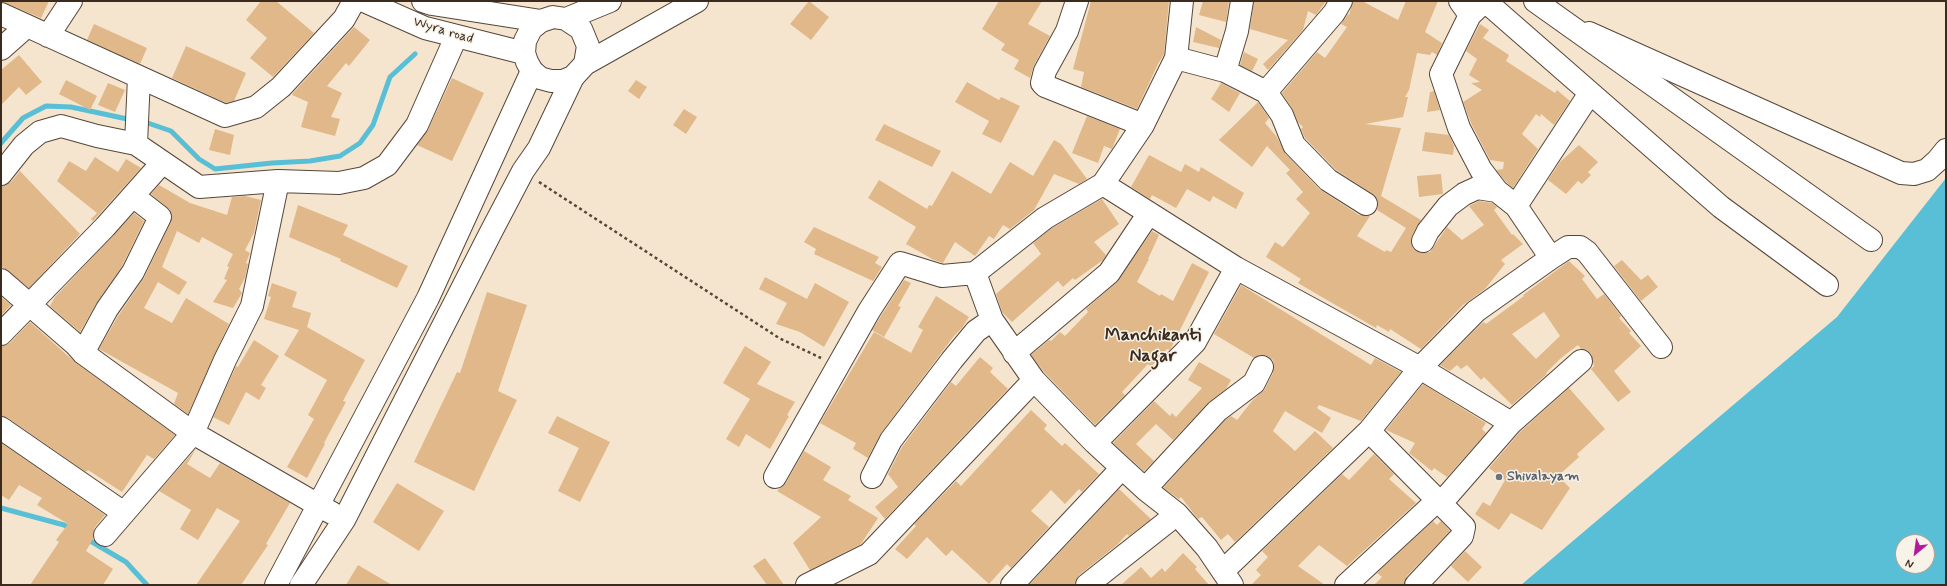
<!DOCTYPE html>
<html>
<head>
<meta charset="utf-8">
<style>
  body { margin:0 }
  #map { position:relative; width:1947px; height:586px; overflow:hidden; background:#f5e5ce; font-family:Mynerve,sans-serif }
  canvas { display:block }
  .frame { position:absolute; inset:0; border:2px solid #3b2a1e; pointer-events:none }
  .north { position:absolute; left:1895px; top:534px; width:40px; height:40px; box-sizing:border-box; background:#f7f3e8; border:1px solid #aca397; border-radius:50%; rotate:209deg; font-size:11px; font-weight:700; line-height:16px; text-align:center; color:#3b2a1e }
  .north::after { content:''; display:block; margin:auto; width:14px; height:18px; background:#b5179e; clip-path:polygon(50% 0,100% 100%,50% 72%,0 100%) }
</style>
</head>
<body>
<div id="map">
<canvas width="1947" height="586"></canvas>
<div class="frame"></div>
<div class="north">N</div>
</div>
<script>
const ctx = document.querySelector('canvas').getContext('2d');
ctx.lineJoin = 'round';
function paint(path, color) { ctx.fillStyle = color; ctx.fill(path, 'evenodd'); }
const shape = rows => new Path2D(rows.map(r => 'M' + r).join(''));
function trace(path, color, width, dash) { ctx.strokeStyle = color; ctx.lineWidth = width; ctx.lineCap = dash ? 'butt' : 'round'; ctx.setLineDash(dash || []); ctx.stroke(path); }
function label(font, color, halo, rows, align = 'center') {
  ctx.font = font + ' Mynerve,sans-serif'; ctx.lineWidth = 3; ctx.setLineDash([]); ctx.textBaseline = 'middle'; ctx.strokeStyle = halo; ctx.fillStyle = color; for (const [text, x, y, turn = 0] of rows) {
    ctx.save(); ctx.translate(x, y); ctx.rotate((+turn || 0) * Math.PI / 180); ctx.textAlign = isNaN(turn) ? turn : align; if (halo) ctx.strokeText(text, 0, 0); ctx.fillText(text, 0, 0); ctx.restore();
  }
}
paint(shape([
  [1946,178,1946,585,1521,585,1837,317],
  [1903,542,1927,542,1927,566,1903,566]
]), '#58bfd6');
trace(shape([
  [142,121,171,131,199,159,215,169,272,163,310,161,340,156,360,143,373,125,390,77,415,54],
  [1,143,23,118,46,106,71,107,132,120],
  [1,508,64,525,71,529],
  [87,539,126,562,147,585]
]), '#58bfd6', 5);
paint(shape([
  [1,1,49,1,41,18],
  [261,1,276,1,314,33,273,77,250,58,267,38,246,20],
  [809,1,829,17,811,40,790,24],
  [999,1,1042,1,1028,24,1050,36,1034,65,1030,78,1014,69,1019,60,1001,50,1005,44,982,29],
  [1091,1,1169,1,1164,54,1158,64,1137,109,1081,87,1084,72,1073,69],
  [1203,1,1229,1,1226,22,1199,15],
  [1254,1,1326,1,1316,15,1308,11,1303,30,1268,70,1263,64,1288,40,1250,29],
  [1353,1,1362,1,1398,20,1406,1,1438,1,1425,32,1442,43,1437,55,1432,52,1430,55,1417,53,1409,90,1405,97,1408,97,1403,117,1365,124,1401,128,1381,196,1421,220,1412,236,1411,242,1413,248,1418,252,1423,253,1430,252,1447,227,1462,240,1484,225,1469,206,1479,201,1492,203,1497,207,1494,210,1512,235,1513,234,1523,244,1501,260,1505,264,1485,289,1463,305,1421,349,1390,329,1389,332,1377,325,1376,328,1320,296,1298,283,1301,279,1266,257,1275,242,1283,247,1310,213,1296,199,1303,192,1286,173,1290,170,1267,146,1252,167,1219,140,1258,102,1269,118,1265,123,1277,137,1285,153,1319,189,1359,215,1370,216,1357,236,1385,252,1386,250,1391,252,1406,228,1377,210,1378,204,1377,199,1373,194,1336,170,1305,138,1301,129,1303,127,1298,122,1292,108,1282,93,1317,52,1325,58,1347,27,1341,24,1348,14,1349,15],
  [94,24,147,48,140,64,87,40],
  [1480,24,1489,30,1483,38,1509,55,1506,61,1555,93,1557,90,1570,101,1554,125,1541,114,1540,117,1536,114,1522,134,1538,149,1513,188,1506,182,1496,170,1503,169,1504,162,1490,160,1471,123,1463,102,1482,90,1471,83,1480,82,1469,75,1477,59,1466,51],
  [354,27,370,40,349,66,346,63,327,86,342,93,331,117,340,119,335,136,301,127,308,102,292,95,293,93],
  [1196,27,1221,40,1219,48,1193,42],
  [186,46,246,73,234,101,226,103,172,78],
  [1244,52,1258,59,1252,71,1240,65],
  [19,55,42,82,26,95,19,87,1,105,1,70],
  [452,78,484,93,452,161,417,145,428,130],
  [66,80,97,96,90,110,59,94],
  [636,80,647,87,639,99,628,91],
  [967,82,999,100,1001,97,1020,106,1001,143,982,134,989,121,955,102],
  [108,83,125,90,115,112,98,105],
  [1221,83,1240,93,1229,112,1211,99],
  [1434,91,1440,110,1427,112,1430,92],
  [684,109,697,117,686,134,673,125],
  [1087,116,1120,129,1112,149,1104,146,1098,163,1072,153],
  [884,124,941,151,932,167,875,140],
  [215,129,234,135,230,155,209,150],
  [1425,132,1449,135,1454,146,1453,155,1422,151],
  [1054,140,1061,144,1087,179,1079,184,1054,174,1034,210,1010,229,1003,225,994,239,989,236,975,256,955,242,943,263,934,260,906,244,916,227,868,198,879,180,927,209,929,205,932,206,952,171,991,194,1010,162,1033,176],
  [1579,145,1598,162,1588,172,1591,175,1582,184,1578,181,1566,194,1548,180,1560,162],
  [1149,155,1181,172,1185,164,1199,172,1201,167,1244,193,1236,209,1213,196,1210,202,1187,189,1176,208,1152,195,1150,199,1131,187],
  [95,157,118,172,126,159,141,168,93,221,91,219,97,213,57,181,69,161,86,171],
  [20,171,80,234,29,288,1,266,1,186,11,182],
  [1441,174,1443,194,1419,197,1417,176],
  [159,185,190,203,227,215,232,197,245,196,261,200,254,233,245,250,250,253,246,263,248,264,245,278,239,289,242,293,233,308,213,302,227,280,224,279,229,267,227,266,233,254,202,237,199,243,177,231,162,267,187,282,179,295,158,282,144,308,172,323,186,298,229,324,188,414,174,404,178,393,99,349,118,316,144,278,171,222,171,211,151,194],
  [1102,199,1119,224,1094,242,1106,255,1103,260,1075,280,1073,278,1063,287,1058,281,1012,322,1002,312,996,294,1041,254,1033,243,1052,228],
  [298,205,348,225,343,235,408,266,397,288,340,261,341,259,289,237],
  [134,213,144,221,122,266,97,302,80,332,50,306,55,297],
  [814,227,879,257,875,263,882,267,873,281,814,254,816,249,804,242],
  [1152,231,1159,235,1148,259,1149,259,1137,282,1160,296,1161,294,1173,301,1192,263,1209,272,1170,350,1167,349,1151,367,1148,364,1122,392,1125,395,1095,425,1044,372,1031,355,1049,340,1051,341,1060,332,1065,336,1088,312,1086,309,1088,307,1117,282],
  [1622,260,1641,280,1648,275,1658,287,1641,301,1614,266],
  [1569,261,1585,276,1582,279,1597,299,1604,294,1621,316,1619,318,1631,331,1629,333,1641,346,1614,371,1631,392,1618,402,1591,369,1594,366,1591,353,1581,349,1578,345,1561,358,1546,373,1547,374,1512,405,1484,377,1481,380,1467,365,1461,369,1457,365,1450,371,1440,365,1480,325,1484,322,1486,324,1524,296,1523,295],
  [1544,312,1560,336,1536,359,1512,334],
  [765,277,807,299,815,283,849,302,824,347,800,332,776,324,787,303,759,289],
  [904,280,911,283,898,306,901,307,884,337,872,330],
  [272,283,297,292,292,307,311,313,307,327,365,360,343,401,346,402,324,443,325,444,307,478,287,467,314,419,308,415,327,380,284,355,299,330,264,319,271,297,268,296],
  [1241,285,1371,365,1375,358,1401,372,1361,421,1319,405,1317,408,1331,418,1322,433,1285,411,1273,431,1295,451,1315,431,1333,448,1235,542,1228,534,1221,540,1202,517,1198,519,1181,497,1179,499,1163,488,1225,420,1231,416,1237,420,1252,401,1265,389,1273,373,1274,366,1273,360,1268,356,1261,355,1254,358,1214,334],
  [487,292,527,305,498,391,517,400,474,491,414,462,457,372,460,373],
  [936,296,969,317,962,328,954,336,881,433,868,458,853,449,856,443,820,423,874,332,911,353,923,330,918,327],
  [1,297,11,305,1,316],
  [30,322,76,363,175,435,154,459,147,455,122,492,88,470,86,472,8,418,1,416,1,346,10,343],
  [254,340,279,356,261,385,266,388,259,400,246,392,229,425,213,417,236,366,238,367],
  [745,346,771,362,757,384,795,402,787,415,789,416,770,449,746,434,739,447,726,439,750,399,723,383],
  [980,357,993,368,990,372,1008,389,885,519,875,507,898,487,888,474,902,447,951,382,956,386],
  [1199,362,1231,380,1226,389,1208,403,1173,440,1156,424,1136,444,1154,461,1144,471,1113,443,1154,401,1170,416,1172,413,1176,417,1202,388,1188,380],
  [1423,384,1486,423,1482,429,1486,433,1447,477,1434,468,1432,471,1409,453,1415,443,1386,430],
  [1569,388,1605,429,1577,454,1579,457,1558,476,1570,488,1542,530,1511,513,1499,530,1475,514,1483,502,1490,506,1505,480,1489,468,1520,432],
  [1031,410,1047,425,1044,429,1062,446,1065,443,1099,474,1082,492,1079,489,1065,504,1051,490,1031,511,1049,527,1011,568,1007,564,989,584,952,550,946,556,927,537,907,559,895,549,916,526,914,524,956,481,961,486],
  [557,416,610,442,580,502,558,491,579,448,548,433],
  [1,443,105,515,95,527,93,533,93,539,86,551,113,569,103,585,30,585,59,542,56,540,68,524,37,505,42,498,19,485,9,500,1,495],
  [196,449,187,464,210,478,220,463,290,503,266,544,268,545,241,585,196,585,240,521,217,508,198,540,180,529,191,510,159,491],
  [804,451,831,467,823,480,851,496,848,500,878,518,861,544,810,570,793,543,821,517,777,491,786,483],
  [1374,454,1394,474,1389,479,1416,503,1347,566,1319,545,1298,566,1325,585,1251,585,1261,575,1256,570,1268,557,1262,551,1342,474,1349,480],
  [397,483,444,511,419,551,373,522],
  [1119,489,1151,519,1129,536,1127,534,1117,545,1079,575,1074,585,1029,585],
  [1433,521,1437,525,1441,521,1450,531,1407,576,1404,585,1374,585,1382,577,1377,573],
  [1465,551,1482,567,1468,582,1451,566],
  [1183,553,1197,567,1195,569,1209,585,1121,585,1141,567,1151,578,1162,568,1165,572],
  [765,558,784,585,767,585,753,566],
  [358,565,392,585,346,585]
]), '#e1b88a');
const minor = shape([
  [1077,1,1067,31,1045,71,1042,83,1045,86,1143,125],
  [1242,1,1237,31,1225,71,1266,92,1282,115,1294,145,1328,180,1366,204],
  [1460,1,1470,15,1485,1,1721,207,1827,285],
  [1,14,225,116,256,107,281,87,344,19,354,1],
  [1589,33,1901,173,1914,174,1927,170,1937,161,1946,150],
  [48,36,71,1],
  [1,49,27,26],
  [1176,58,1225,71],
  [1266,92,1334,13,1341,1],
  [136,144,139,77],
  [1,174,24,145,40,132,61,126,97,136,136,144,199,187,278,181,339,183,364,178,387,165,417,125,456,37],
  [1103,184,1236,268,1420,368,1511,423],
  [1516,206,1590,93],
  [1423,241,1428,231,1448,206,1464,194,1477,188,1497,191],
  [1551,258,1568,247,1580,247,1587,252,1661,347],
  [975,273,992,320,1034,380,1095,443,1145,489,1177,514,1207,548,1232,585],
  [1,280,76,345,83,353,193,433,332,513],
  [1,334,105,227,162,163],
  [83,353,107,309,133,272,160,217,133,196],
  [1014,353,1109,273,1149,213],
  [1,428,124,513],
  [1369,431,1420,368,1476,311,1551,258,1516,206,1497,191,1481,170,1459,128,1441,74,1470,15],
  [1095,443,1195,342,1236,268],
  [775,477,869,311,900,263,942,276,975,273,1045,218,1103,184,1143,125,1176,58,1182,1],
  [872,477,891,440,952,360,976,331,992,320],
  [1145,489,1217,411,1254,383,1262,367],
  [1442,502,1511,423,1581,361],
  [105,535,193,433,225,360,252,306,278,181],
  [1223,571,1369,431,1464,527,1462,536,1416,585],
  [276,585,428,298,532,71],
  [301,585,344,520,491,232,523,171,539,148,573,77],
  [807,585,869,554,1034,380],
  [1012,585,1122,468],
  [1087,585,1177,514],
  [1346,585,1439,499]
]);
const major = shape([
  [364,1,425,28,524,53],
  [423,1,432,4,541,21],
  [1535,1,1871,240],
  [566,19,610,1],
  [585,64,588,46,581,29,566,19,553,17,541,21,531,29,525,41,524,53,527,62,532,71,540,78,551,81,563,81,573,77,585,64,697,1]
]);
trace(minor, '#574638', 24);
trace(major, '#574638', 24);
trace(shape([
  [539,182,779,338,821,358]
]), '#574638', 2.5, [3, 3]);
trace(minor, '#fff', 22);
trace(major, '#fff', 22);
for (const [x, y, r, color] of [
  [1499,477,4,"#6b7280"]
]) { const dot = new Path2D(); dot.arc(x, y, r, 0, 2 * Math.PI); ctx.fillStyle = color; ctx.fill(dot); trace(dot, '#f7f3e8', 1.5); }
label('14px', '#3b2a1e', '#f7f3e8', [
  ["Wyra road",443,31,17]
]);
label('bold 14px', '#5b616d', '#f7f3e8', [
  ["Shivalayam",1507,477]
], 'left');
label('bold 18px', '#3b2a1e', '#f7f3e8', [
  ["Manchikanti",1153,336],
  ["Nagar",1153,357]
]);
</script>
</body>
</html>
